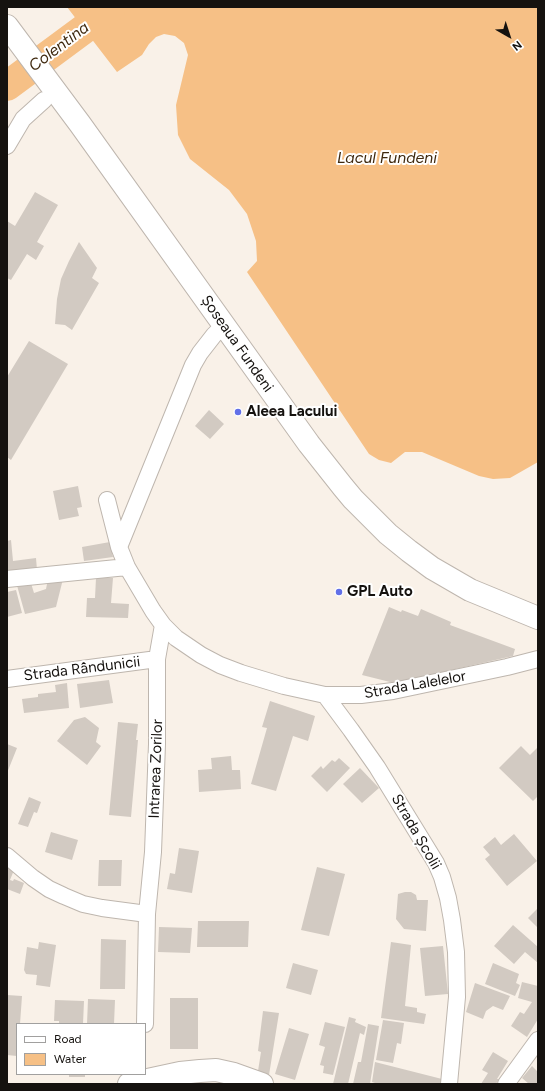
<!DOCTYPE html>
<html>
<head>
<meta charset="utf-8">
<style>
  body { margin:0 }
  #map { position:relative; width:545px; height:1091px; overflow:hidden; background:#f9f1e8; font-family:Figtree,sans-serif }
  canvas { display:block }
  .frame { position:absolute; inset:0; border:8px solid #15120f; pointer-events:none }
  .legend { position:absolute; left:16px; top:1023px; width:130px; height:52px; box-sizing:border-box; background:#fff; border:1px solid #a1a09f; margin:0; padding:5px 7px; list-style:none; font-size:12px; color:#15120f }
  .legend li { display:flex; align-items:center; gap:8px; height:20px }
  .legend b { width:20px; border:1px solid #a1a09f }
  .north { position:absolute; left:489px; top:16px; width:40px; height:40px; -webkit-text-stroke:3px #fff; paint-order:stroke; rotate:141deg; font-size:11px; font-weight:700; line-height:16px; text-align:center; color:#15120f }
  .north::after { content:''; display:block; margin:auto; width:14px; height:18px; background:#15120f; clip-path:polygon(50% 0,100% 100%,50% 72%,0 100%) }
</style>
</head>
<body>
<div id="map">
<canvas width="545" height="1091"></canvas>
<div class="frame"></div>
<ul class="legend">
<li><b style="height:5px;background:#fff"></b>Road</li>
<li><b style="height:11px;background:#f6c086"></b>Water</li>
</ul>
<div class="north">N</div>
</div>
<script>
const ctx = document.querySelector('canvas').getContext('2d');
ctx.lineJoin = 'round';
function paint(path, color) { ctx.fillStyle = color; ctx.fill(path, 'evenodd'); }
const shape = rows => new Path2D(rows.map(r => 'M' + r).join(''));
function trace(path, color, width, dash) { ctx.strokeStyle = color; ctx.lineWidth = width; ctx.lineCap = dash ? 'butt' : 'round'; ctx.setLineDash(dash || []); ctx.stroke(path); }
function label(font, color, halo, rows, align = 'center') {
  ctx.font = font + ' Figtree,sans-serif'; ctx.lineWidth = 4; ctx.setLineDash([]); ctx.textBaseline = 'middle'; ctx.strokeStyle = halo; ctx.fillStyle = color; for (const [text, x, y, turn = 0] of rows) {
    ctx.save(); ctx.translate(x, y); ctx.rotate((+turn || 0) * Math.PI / 180); ctx.textAlign = isNaN(turn) ? turn : align; if (halo) ctx.strokeText(text, 0, 0); ctx.fillText(text, 0, 0); ctx.restore();
  }
}
paint(shape([
  [67,7,538,7,538,462,510,478,493,479,479,476,422,452,405,452,391,463,379,460,369,454,247,272,257,261,256,241,247,214,229,190,190,159,178,135,176,105,188,55,184,43,175,36,164,34,156,37,149,44,142,55,117,72]
]), '#f6c086');
trace(shape([
  [7,86,84,29,111,7]
]), '#f6c086', 30);
paint(shape([
  [35,192,58,205,37,242,44,246,36,260,27,254,11,280,7,278,7,221,15,226],
  [79,242,97,268,92,278,99,283,72,330,65,325,55,324,57,299,61,279,69,261],
  [29,341,68,364,11,460,7,457,7,377],
  [209,410,224,424,210,439,195,426],
  [78,486,82,507,77,508,79,516,59,520,53,491],
  [11,540,13,561,36,558,37,570,7,573,7,541],
  [110,542,113,557,84,561,82,547],
  [96,578,113,578,111,603,129,604,128,618,86,617,87,598,95,598],
  [48,579,63,579,56,607,25,614,16,582,30,580,34,593,46,589],
  [16,590,22,613,7,617,7,592],
  [389,607,401,612,402,610,418,616,421,609,451,622,450,625,515,649,513,656,394,683,362,675],
  [109,680,113,703,80,708,77,684],
  [67,683,69,708,24,713,22,699,38,697,38,694,56,692,55,685],
  [270,701,315,716,308,741,293,736,276,791,251,784,267,728,262,727],
  [85,717,99,728,96,742,101,746,87,765,57,741,74,720],
  [118,722,138,724,136,740,138,740,131,817,109,815],
  [7,744,17,748,7,773],
  [521,746,530,755,538,747,538,796,533,801,499,768],
  [231,756,232,770,240,770,241,789,199,792,198,770,212,769,211,758],
  [339,758,350,768,327,792,311,776,321,766,323,769,332,760,335,762],
  [360,768,379,788,362,803,343,784],
  [29,797,41,802,37,813,34,812,28,827,18,824],
  [51,832,78,840,72,860,45,852],
  [514,834,537,861,507,886,485,859,490,855,483,847,495,837,501,845],
  [179,848,199,851,192,893,167,889,170,873,175,874],
  [99,860,122,860,121,886,98,886],
  [7,867,14,870,10,880,13,881,14,879,24,883,20,894,7,889],
  [317,867,345,874,329,936,301,930],
  [405,892,411,892,416,895,417,900,428,900,426,931,404,929,396,919,398,894],
  [537,909,538,910,538,928,528,918],
  [198,921,249,921,248,947,197,947],
  [513,925,538,947,538,963,525,952,514,964,494,946],
  [159,927,192,928,190,953,158,952],
  [101,939,126,940,125,989,100,989],
  [39,942,56,945,50,987,36,985,37,975,26,974,24,970,27,947,38,949],
  [391,942,411,945,405,1006,417,1008,417,1012,426,1014,424,1024,381,1018],
  [443,946,448,994,425,996,420,948],
  [293,963,318,970,311,995,286,988],
  [493,963,519,974,516,983,520,985,515,996,485,984],
  [522,982,538,986,538,1019,527,1037,511,1026,520,1012,524,1014,532,1002,518,998],
  [475,983,510,996,503,1010,493,1006,486,1011,483,1019,466,1012],
  [7,995,22,996,20,1024,17,1024,17,1056,7,1055],
  [170,998,198,998,198,1049,170,1049],
  [88,999,115,1000,114,1024,87,1024],
  [55,1000,84,1001,83,1024,59,1024,59,1021,54,1021],
  [263,1011,279,1013,269,1075,258,1071,261,1052,258,1051],
  [349,1017,356,1019,355,1022,366,1027,364,1035,360,1033,348,1084,333,1084],
  [383,1020,404,1023,401,1044,397,1043,393,1063,376,1060],
  [325,1022,345,1027,333,1075,323,1073,324,1066,320,1065,325,1047,319,1045],
  [368,1024,379,1026,370,1084,353,1084,358,1062,361,1062],
  [289,1028,309,1034,295,1080,275,1074],
  [493,1052,508,1061,497,1079,499,1079,496,1084,481,1084,488,1073,482,1070],
  [375,1062,442,1079,442,1084,378,1084,372,1082],
  [532,1066,538,1072,538,1084,529,1084,522,1078],
  [69,1074,85,1074,85,1077,69,1077]
]), '#d2cac2');
const street = shape([
  [7,146,23,119,44,100],
  [107,500,119,547,127,567,153,611,163,625,176,638,201,655,220,665,241,673,284,686,325,695,361,695,393,691,507,667,538,659],
  [119,547,193,365,200,353,214,335,224,325],
  [7,579,127,567],
  [7,679,157,659],
  [325,695,351,730,377,767,436,863,442,877,448,898,452,920,456,952,457,997,449,1084],
  [7,856,33,878,49,889,64,896,83,904,102,908,147,914],
  [145,1024,147,914,153,852,157,744,157,659,163,625],
  [506,1084,538,1040]
]);
const secondary = shape([
  [7,26,80,124,309,444,343,487,353,499,388,534,409,551,432,568,470,590,538,618],
  [129,1084,180,1073,200,1071,216,1070,234,1074,262,1084]
]);
trace(street, '#beb6ae', 18);
trace(secondary, '#beb6ae', 24);
trace(street, '#fff', 16);
trace(secondary, '#fff', 22);
for (const [x, y, r, color] of [
  [238,412,4,"#6270e8"],
  [339,592,4,"#6270e8"]
]) { const dot = new Path2D(); dot.arc(x, y, r, 0, 2 * Math.PI); ctx.fillStyle = color; ctx.fill(dot); trace(dot, '#fff', 1.5); }
label('15px', '#15120f', '#fff', [
  ["Șoseaua Fundeni",237,344,55],
  ["Strada Rândunicii",82,669,-7],
  ["Strada Lalelelor",415,685,-10],
  ["Intrarea Zorilor",156,769,-88],
  ["Strada Școlii",416,832,60]
]);
label('bold 15px', '#15120f', '#fff', [
  ["Aleea Lacului",246,412],
  ["GPL Auto",347,592]
], 'left');
label('italic 16px', '#3f290f', '#fff', [
  ["Colentina",59,47,-37],
  ["Lacul Fundeni",387,158]
]);
</script>
</body>
</html>
